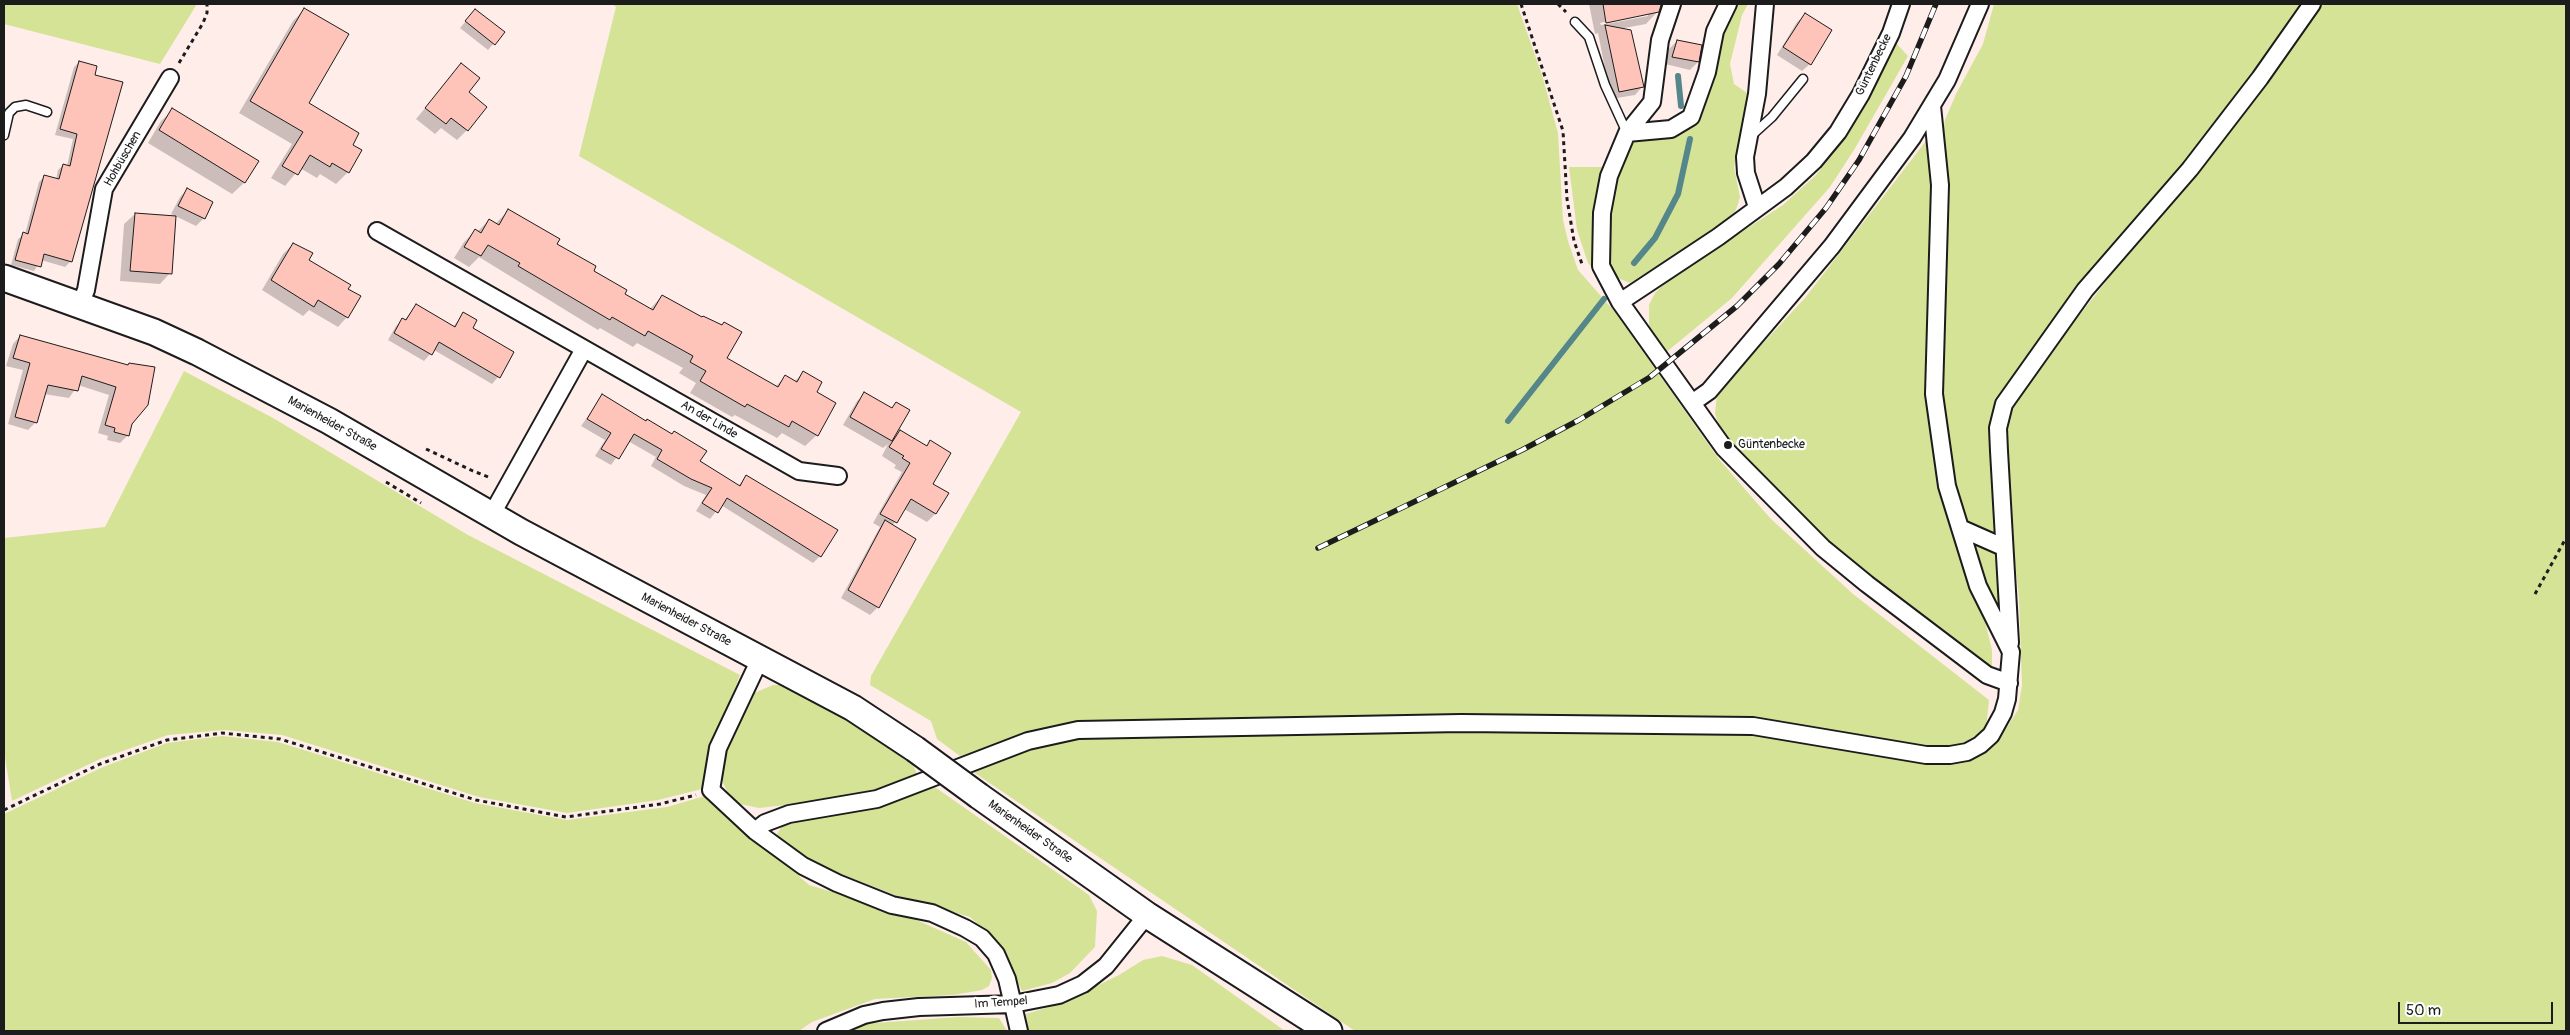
<!DOCTYPE html>
<html>
<head>
<meta charset="utf-8">
<style>
  body { margin:0 }
  #map { position:relative; width:2570px; height:1035px; overflow:hidden; background:#ffedea; font-family:Pangolin,sans-serif }
  canvas { display:block }
  .frame { position:absolute; inset:0; border:5px solid #1c1c1c; pointer-events:none }
  .scale { position:absolute; left:2398px; top:1002px; width:155px; height:22px; box-sizing:border-box; border:2px solid #1c1c1c; border-top:0; padding-left:6px; font-size:15px; line-height:18px; white-space:nowrap; color:#1c1c1c; -webkit-text-stroke:4px #fff; paint-order:stroke }
</style>
</head>
<body>
<div id="map">
<canvas width="2570" height="1035"></canvas>
<div class="frame"></div>
<div class="scale">50 m</div>
</div>
<script>
const ctx = document.querySelector('canvas').getContext('2d');
ctx.lineJoin = 'round';
function paint(path, color) { ctx.fillStyle = color; ctx.fill(path, 'evenodd'); }
const shape = rows => new Path2D(rows.map(r => 'M' + r).join(''));
function trace(path, color, width, dash) { ctx.strokeStyle = color; ctx.lineWidth = width; ctx.lineCap = dash ? 'butt' : 'round'; ctx.setLineDash(dash || []); ctx.stroke(path); }
function label(font, color, halo, rows, align = 'center') {
  ctx.font = font + ' Pangolin,sans-serif'; ctx.lineWidth = 4.5; ctx.setLineDash([]); ctx.textBaseline = 'middle'; ctx.strokeStyle = halo; ctx.fillStyle = color; for (const [text, x, y, turn = 0] of rows) {
    ctx.save(); ctx.translate(x, y); ctx.rotate((+turn || 0) * Math.PI / 180); ctx.textAlign = isNaN(turn) ? turn : align; if (halo) ctx.strokeText(text, 0, 0); ctx.fillText(text, 0, 0); ctx.restore();
  }
}
paint(shape([
  [4,4,197,4,160,64,4,24],
  [612,4,1517,4,1542,75,1558,133,1563,220,1568,241,1578,270,1615,312,1718,458,1770,518,1853,594,1989,700,1986,729,1955,748,1899,745,1755,722,1028,736,960,756,937,739,931,721,870,685,871,676,1021,412,579,156,616,7],
  [1734,4,1748,4,1742,15,1730,64,1734,84,1750,95,1734,167,1740,197,1737,207,1733,216,1723,224,1630,283,1615,277,1606,258,1608,212,1628,146,1633,140,1682,130],
  [1994,4,2305,4,2256,75,2000,403,1997,501,1999,621,1984,584,1953,485,1939,395,1941,146,1945,120,1956,94,1983,44],
  [2315,4,2566,4,2566,1031,1355,1031,969,769,1004,753,1077,737,1460,728,1750,730,1980,753,2000,738,2018,710,2022,685,2019,598,2008,500,2008,406,2263,82],
  [1896,43,1908,56,1854,150,1830,187,1732,298,1664,354,1653,338,1649,324,1649,305,1655,293,1668,280,1783,205,1816,175,1835,151],
  [1929,137,1936,186,1930,395,1992,650,1992,673,1866,575,1782,499,1722,433,1715,414,1717,393,1805,298],
  [1569,167,1608,167,1594,270,1588,263,1577,230],
  [184,371,273,418,468,535,740,675,713,746,706,788,658,800,567,813,479,797,282,735,224,730,168,735,100,759,12,801,4,751,4,538,105,527],
  [773,685,783,685,850,719,913,765,918,776,848,798,759,808,740,804,728,793,723,783,721,764,733,727,752,694],
  [222,736,278,742,475,803,567,820,667,807,708,795,809,885,894,910,966,942,991,970,992,978,989,986,982,990,953,995,875,999,812,1022,799,1031,4,1031,4,814,103,767,167,743],
  [932,785,1089,895,1097,911,1095,947,1070,973,1052,983,1022,991,998,943,970,917,895,895,818,865,780,842,777,834,782,826,793,821],
  [1162,956,1192,965,1285,1031,1025,1031,1026,1014,1062,1003,1119,975,1143,960],
  [959,1017,999,1018,1007,1031,842,1031,847,1025]
]), '#d5e397');
paint(shape([
  [1589,4,1658,4,1658,11,1646,24,1619,29,1642,87,1635,95,1611,99,1598,33,1595,34],
  [1648,13,1648,16,1601,25,1600,23],
  [305,9,307,103,351,145,348,172,336,184,320,174,317,178,300,168,285,186,271,178,292,144,239,113,293,21],
  [475,10,503,33,488,50,460,28],
  [1805,15,1810,64,1802,71,1777,55,1797,22],
  [1677,41,1701,46,1698,62,1690,70,1665,64,1669,49],
  [79,62,96,66,71,261,65,267,41,260,34,271,11,265,18,239,25,234,39,182,44,177,56,180,58,170,63,165,67,166,73,139,55,135,74,67],
  [461,65,467,92,467,130,457,140,441,128,435,134,416,119],
  [173,110,257,161,244,183,232,194,148,143,161,121],
  [188,189,204,218,196,226,171,214,180,197],
  [508,211,623,295,649,310,662,296,725,358,775,387,785,377,794,382,803,373,815,393,817,435,805,446,782,433,777,438,735,415,732,417,690,393,696,383,679,373,683,368,637,343,633,347,600,328,598,330,479,257,469,267,454,258,464,242,475,231,477,232,489,220,495,224],
  [135,214,170,273,160,284,120,281,124,224],
  [293,244,307,261,347,289,347,317,338,327,309,310,303,316,262,290,283,254],
  [416,305,453,327,463,314,471,329,513,353,498,377,492,384,434,350,424,361,388,340,396,326,403,320,404,321],
  [20,336,127,366,131,423,128,435,120,443,107,440,108,436,98,433,109,395,78,385,69,398,44,394,36,422,28,430,8,424,23,370,6,366,13,344],
  [865,394,894,437,900,432,926,447,930,442,936,513,927,522,904,509,892,526,914,539,878,607,870,615,841,598,880,527,873,523,902,472,894,468,896,465,882,456,888,444,883,448,843,425,857,401],
  [602,396,738,486,747,476,836,530,820,556,813,563,721,505,710,519,696,511,706,495,684,486,651,466,656,457,628,441,611,465,595,456,605,440,581,426]
]), '#0003');
trace(shape([
  [1678,76,1681,106],
  [1634,263,1655,238,1678,194,1690,139],
  [1508,421,1604,299]
]), '#55868a', 6);
const building = shape([
  [1603,4,1661,4,1661,5,1659,12,1606,23,1603,4],
  [304,8,349,34,309,103,359,133,353,145,362,150,349,173,332,163,330,167,310,155,298,175,282,166,303,132,250,101,304,8],
  [475,9,505,32,495,45,465,21,475,9],
  [1805,13,1832,30,1811,65,1783,47,1805,13],
  [1605,25,1631,30,1644,87,1619,92,1605,25],
  [1677,40,1702,45,1699,62,1672,57,1677,40],
  [79,61,97,66,95,75,123,82,72,262,44,254,41,267,15,260,23,232,28,234,44,175,59,179,63,164,70,166,77,134,60,129,79,61],
  [461,63,480,78,469,92,487,107,468,131,451,118,446,124,425,108,461,63],
  [172,108,259,161,245,183,159,130,172,108],
  [187,188,213,202,205,219,178,206,187,188],
  [508,209,560,239,557,244,596,266,594,271,627,290,625,294,653,310,662,295,702,317,703,316,722,325,724,322,742,332,727,358,778,387,785,375,797,382,803,371,822,382,817,392,836,403,818,436,792,421,789,427,747,404,745,407,700,381,706,371,690,362,693,356,648,331,645,336,612,317,610,320,518,266,520,263,488,245,481,256,464,247,475,229,481,233,489,219,499,225,508,209],
  [135,213,176,216,172,274,130,271,135,213],
  [293,243,313,253,309,260,351,285,348,289,361,296,348,318,318,300,314,307,271,280,293,243],
  [416,304,455,327,463,312,477,320,473,328,514,352,500,378,439,342,432,355,394,333,402,318,406,320,416,304],
  [20,335,128,365,129,363,155,367,148,405,132,424,129,436,114,432,115,428,105,425,116,387,82,376,78,391,48,385,37,423,15,417,30,363,13,358,20,335],
  [864,392,892,408,896,402,910,410,892,441,850,417,864,392],
  [602,394,646,421,647,419,672,434,674,431,707,451,700,461,740,486,746,475,838,530,821,557,727,498,718,513,702,503,712,488,691,479,657,459,662,450,634,434,619,459,601,449,611,433,587,419,602,394],
  [900,430,927,446,930,440,951,453,933,484,949,493,936,514,911,499,897,523,880,514,910,463,902,458,904,456,889,447,900,430],
  [885,520,916,539,879,608,848,590,885,520]
]);
paint(building, '#ffc4b9');
trace(building, '#1c1c1c', 1);
const lane = shape([
  [1575,22,1589,37,1605,85,1627,133],
  [4,135,9,113,15,107,26,105,47,112],
  [1751,136,1772,117,1803,79]
]);
const street = shape([
  [1672,4,1660,40,1652,102,1627,133,1609,176,1602,213,1601,266,1620,302,1724,448,1823,548,1867,584,1987,675,2009,683],
  [1627,133,1671,129,1691,117,1707,72,1715,31,1728,4],
  [1757,207,1746,173,1745,157,1757,94,1765,4],
  [377,231,799,471,838,476],
  [1620,302,1718,237,1786,187,1814,161,1838,132,1861,94,1891,33,1901,4],
  [80,305,86,290,104,189,170,78],
  [1692,403,1709,391,1832,246,1912,138,1947,80,1980,4],
  [492,514,584,349],
  [1960,528,2003,547],
  [2010,643,1999,451,1998,428,2004,404,2085,290,2190,169,2260,78,2312,4],
  [760,659,718,748,711,790,755,831,803,866,837,883,892,905,932,913,965,928,982,938,996,954,1007,979,1019,1031],
  [755,831,765,823,789,814,877,799,1028,741,1078,730,1461,723,1753,726,1926,755,1950,755,1967,752,1980,745,1991,735,2003,713,2007,699,2011,652,1978,586,1947,486,1934,394,1940,185,1932,106],
  [826,1031,864,1015,883,1011,919,1007,1013,1004,1059,995,1083,984,1106,966,1147,915]
]);
const primary = shape([
  [4,278,154,332,197,352,329,421,521,532,853,708,915,749],
  [979,796,1147,915,1329,1031]
]);
trace(lane, '#1c1c1c', 11);
trace(street, '#1c1c1c', 20);
trace(primary, '#1c1c1c', 29);
trace(shape([
  [1521,4,1563,131,1567,199,1574,241,1582,264],
  [1558,4,1566,12],
  [179,63,203,23,207,13,207,4],
  [426,449,473,471,491,478],
  [386,482,421,503],
  [2535,594,2566,538],
  [4,810,100,764,167,740,222,733,280,739,476,800,566,817,660,804,696,795]
]), '#1c1c1c', 3, [4, 4]);
trace(lane, '#fff', 8);
trace(street, '#fff', 16);
trace(primary, '#fff', 25);
const rail = shape([
  [1318,548,1522,450,1579,420,1650,377,1737,306,1779,264,1826,208,1859,160,1906,76,1936,4]
]);
trace(rail, '#1c1c1c', 5.5);
trace(rail, '#fff', 4, [11]);
const primaryBridge = shape([
  [915,749,979,796]
]);
trace(primaryBridge, '#1c1c1c', 29, []);
trace(primaryBridge, '#fff', 25);
for (const [x, y, r, color] of [
  [1728,445,5,"#1c1c1c"]
]) { const dot = new Path2D(); dot.arc(x, y, r, 0, 2 * Math.PI); ctx.fillStyle = color; ctx.fill(dot); trace(dot, '#fff', 2); }
label('12px', '#1c1c1c', '#fff', [
  ["Güntenbecke",1874,65,-64],
  ["Hohbüschen",123,159,-60],
  ["An der Linde",709,420,30],
  ["Marienheider Straße",332,424,29],
  ["Marienheider Straße",686,620,28],
  ["Marienheider Straße",1030,832,35],
  ["Im Tempel",1001,1003,-4]
]);
label('12px', '#1c1c1c', '#fff', [
  ["Güntenbecke",1738,445]
], 'left');
</script>
</body>
</html>
